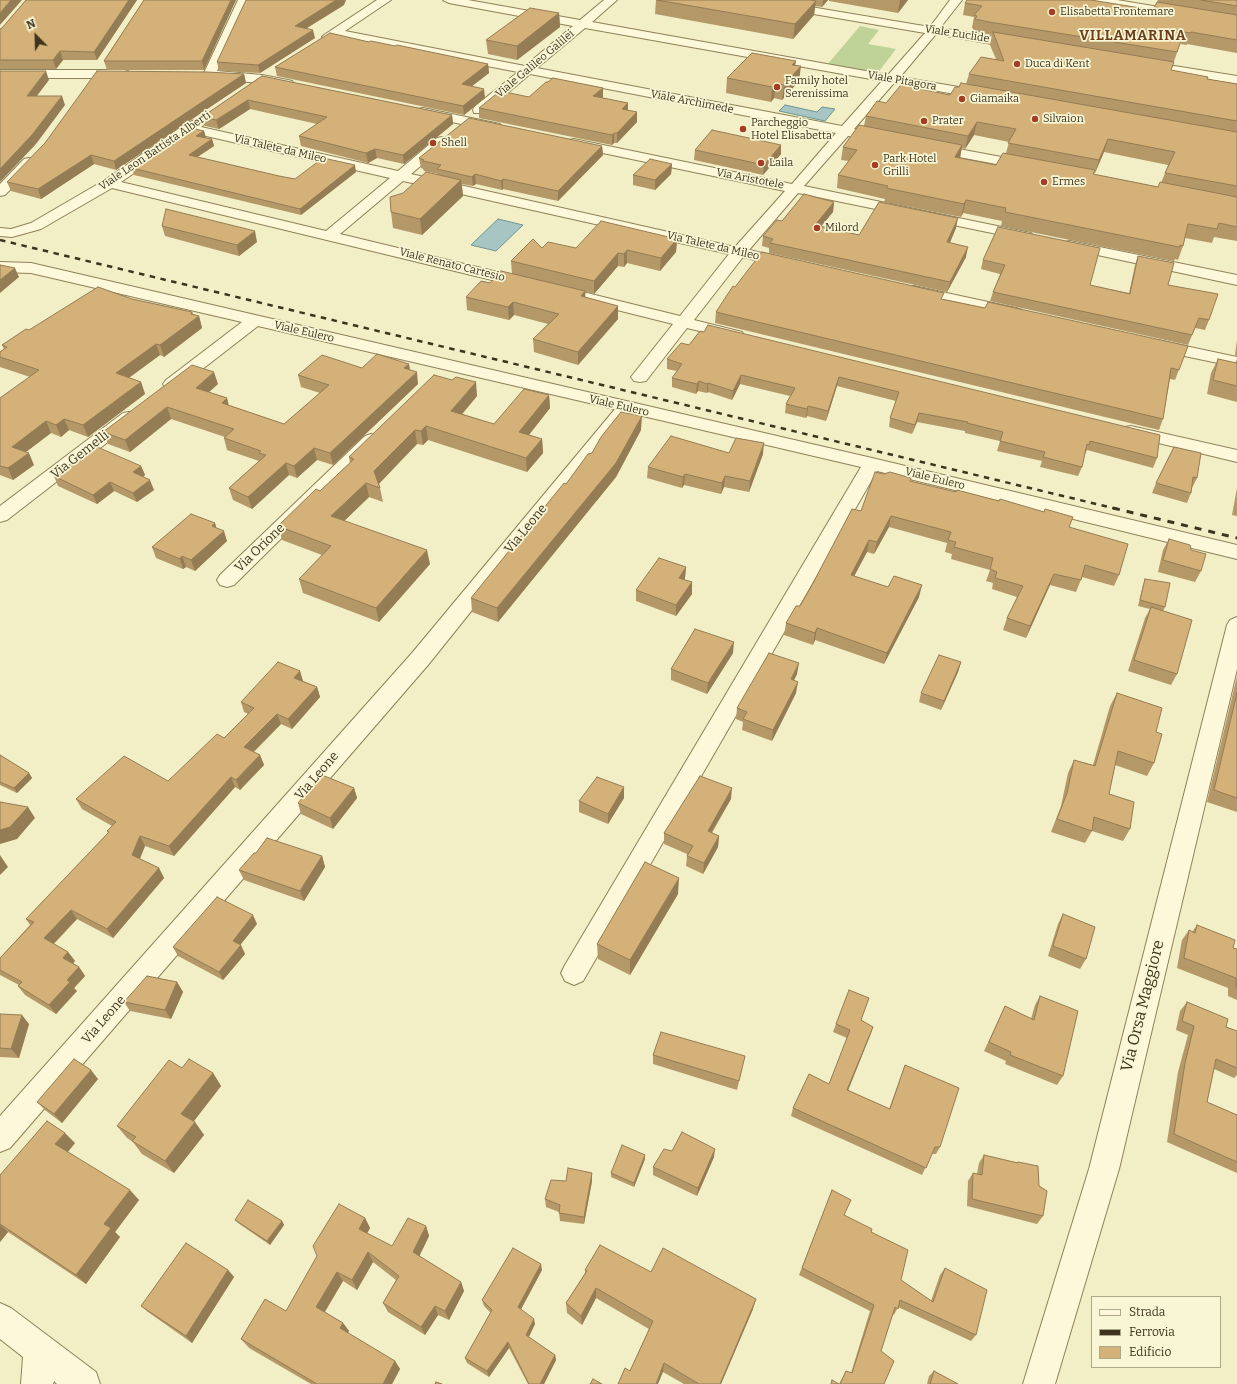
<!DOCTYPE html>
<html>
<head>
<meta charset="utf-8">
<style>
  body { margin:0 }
  #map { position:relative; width:1237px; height:1384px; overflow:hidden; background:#f2eec5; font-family:Bitter,serif }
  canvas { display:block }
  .legend { position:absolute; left:1091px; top:1296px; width:130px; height:72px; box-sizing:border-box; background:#f9f6d5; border:1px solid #aea88c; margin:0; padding:5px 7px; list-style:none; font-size:12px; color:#3e341e }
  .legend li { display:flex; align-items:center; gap:8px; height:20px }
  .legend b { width:20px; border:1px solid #aea88c }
  .north { position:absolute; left:16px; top:16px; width:40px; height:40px; -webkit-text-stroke:3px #f9f6d5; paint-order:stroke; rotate:337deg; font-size:11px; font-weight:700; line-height:16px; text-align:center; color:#3e341e }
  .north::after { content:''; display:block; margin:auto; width:14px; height:18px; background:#3e341e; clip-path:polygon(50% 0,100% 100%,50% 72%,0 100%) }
</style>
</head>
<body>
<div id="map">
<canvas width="1237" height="1384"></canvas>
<ul class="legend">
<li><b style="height:5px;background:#fcf8d9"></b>Strada</li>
<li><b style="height:5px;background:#3e341e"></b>Ferrovia</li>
<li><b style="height:11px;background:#d3b178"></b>Edificio</li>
</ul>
<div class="north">N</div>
</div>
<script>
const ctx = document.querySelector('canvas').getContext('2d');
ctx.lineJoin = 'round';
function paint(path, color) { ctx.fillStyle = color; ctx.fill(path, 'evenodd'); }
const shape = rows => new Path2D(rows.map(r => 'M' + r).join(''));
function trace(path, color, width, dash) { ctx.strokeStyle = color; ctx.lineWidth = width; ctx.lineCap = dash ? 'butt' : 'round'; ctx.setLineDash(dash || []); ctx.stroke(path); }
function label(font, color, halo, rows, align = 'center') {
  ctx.font = font + ' Bitter,serif'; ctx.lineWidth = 3.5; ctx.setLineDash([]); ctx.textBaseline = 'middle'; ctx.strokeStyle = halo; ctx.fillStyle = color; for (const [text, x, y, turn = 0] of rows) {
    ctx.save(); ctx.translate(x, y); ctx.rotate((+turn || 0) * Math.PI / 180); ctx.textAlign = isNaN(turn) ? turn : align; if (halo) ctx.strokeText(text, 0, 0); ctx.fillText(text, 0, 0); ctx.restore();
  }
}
paint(shape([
  [860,26,879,30,868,44,896,49,877,74,827,65]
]), '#bfd297');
const water = shape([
  [785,105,817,112,822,107,835,109,825,121,779,111,785,105],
  [498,219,523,225,496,251,471,245,498,219]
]);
paint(water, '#a7c5c2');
trace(water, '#6c9593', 1);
const minor = shape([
  [238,0,250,0,217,71,262,75,288,80,292,81,294,84,292,87,288,88,262,83,209,79,205,78,203,75,238,0],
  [377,0,391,0,345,31,525,66,573,26,449,3,443,0,468,0,580,20,604,0,617,0,592,22,888,75,925,33,749,3,743,0,769,0,930,27,950,0,962,0,940,28,1020,41,1024,42,1026,45,1024,48,1020,49,936,34,900,77,982,91,986,92,988,95,986,98,982,99,894,83,854,129,887,135,889,138,887,141,882,142,848,136,804,186,1026,232,1031,233,1033,236,1031,239,1026,240,798,193,749,250,792,260,795,263,792,266,787,268,743,257,694,320,742,332,744,335,742,338,736,340,687,328,646,381,640,382,634,381,631,377,673,324,581,301,579,298,581,295,587,293,680,316,729,254,403,181,340,234,531,280,533,283,531,286,525,288,112,188,41,229,12,237,0,236,0,228,11,229,31,223,105,180,184,125,201,117,206,118,208,121,201,127,398,171,437,138,442,137,447,138,449,141,447,144,411,174,735,247,785,191,574,147,569,146,567,143,569,140,574,139,792,184,836,133,530,74,484,113,474,113,473,110,474,107,518,72,336,37,328,41,324,39,322,37,324,35,377,0],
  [585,28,882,81,842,126,537,68,585,28],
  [193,133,390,178,326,231,121,182,193,133],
  [1090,0,1117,0,1237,20,1237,26,1096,3,1090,0],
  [1143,61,1237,76,1237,84,1139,68,1137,65,1139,62,1143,61],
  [0,70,124,70,128,71,130,74,128,77,124,78,0,78,0,70],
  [423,108,495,123,500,124,502,127,500,130,495,131,418,115,417,112,418,109,423,108],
  [932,144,1028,162,1033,163,1035,166,1033,169,1028,170,927,151,925,148,927,145,932,144],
  [29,158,34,159,36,162,34,165,5,195,0,196,0,184,24,159,29,158],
  [1070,241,1237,275,1237,285,1065,248,1063,245,1065,242,1070,241],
  [0,262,31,263,872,458,1237,545,1237,559,877,471,583,981,574,985,565,981,561,973,565,965,861,467,630,413,428,665,10,1148,0,1152,0,1116,412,653,615,409,258,326,178,388,172,389,166,388,163,384,166,380,242,322,31,273,0,272,0,262],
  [914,286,1016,308,1022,310,1024,313,1022,316,1016,318,908,294,906,291,908,288,914,286],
  [1157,340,1237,357,1237,367,1151,349,1149,345,1151,341,1157,340],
  [129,412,135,413,138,417,135,421,7,520,0,522,0,506,123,413,129,412],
  [1131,426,1237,450,1237,462,1125,435,1122,431,1125,427,1131,426],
  [371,434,377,436,380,440,377,444,234,585,227,587,220,585,217,580,220,575,365,436,371,434],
  [1237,617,1237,669,1119,1169,1055,1384,1023,1384,1089,1169,1227,625,1230,620,1237,617],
  [0,1303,11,1308,96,1372,100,1384,57,1384,54,1381,53,1384,21,1384,23,1357,0,1339,0,1303]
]);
trace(minor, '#8f8159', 2);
paint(minor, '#fcf8d9');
trace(shape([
  [0,240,1117,509]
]), '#3e341e', 2.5, [5.5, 5.5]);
trace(shape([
  [1113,508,1237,538]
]), '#3e341e', 3, [7, 7]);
paint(shape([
  [26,0,137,0,97,60,63,60,56,69,0,69,0,29,2,28],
  [144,0,236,0,204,70,107,70,104,61],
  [656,0,828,0,822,7,815,6,814,15,793,39,655,14],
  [829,0,908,0,898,13,829,1],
  [1158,0,1237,0,1237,53,1187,44,1187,45,1180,44,1171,70,1207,79,1237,84,1237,241,1214,237,1212,243,1185,238,1183,246,1178,260,1175,259,1174,261,1001,226,1002,221,963,213,961,217,884,202,885,199,837,188,838,175,849,161,841,160,843,147,864,126,866,116,886,103,950,95,959,87,966,84,969,74,996,59,990,45,992,35,972,31,973,28,972,28,974,17,963,15,965,3,1153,10],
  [974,135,1009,142,1006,153,996,165,960,158,962,148,965,149],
  [1104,152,1168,165,1165,173,1161,183,1158,187,1093,174,1094,173,1095,173],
  [344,5,307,28,315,38,260,73,219,71,217,62],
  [559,13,560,27,517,60,488,54,486,40],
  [369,42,488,64,489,73,472,86,485,98,464,115,277,76,275,67],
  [795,65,799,81,782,100,774,98,771,102,726,93,727,78],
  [244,74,246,83,116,170,94,164,41,199,11,191,7,182],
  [262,76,452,115,453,124,404,164,377,158,368,163,301,146,299,136,317,124,250,109,219,129,205,126,202,117],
  [529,97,603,97,602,98,628,103,628,111,637,112,637,122,617,143,614,143,612,145,479,118,479,108],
  [204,131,206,138,205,138,212,139,214,146,197,157,279,176,295,179,356,172,301,215,134,175,132,168],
  [781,145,781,154,763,175,694,160,695,150],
  [602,146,603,155,558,201,503,189,502,190,476,184,473,186,462,184,463,196,422,235,393,228,391,212,403,193,438,175,438,174,424,171,423,169,421,168,419,158],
  [672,164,671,174,655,190,633,185,633,175],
  [834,202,833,212,821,226,859,235,956,228,950,243,966,257,947,292,769,253,769,248,762,246,763,236,782,221],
  [162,226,257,242,239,256,165,236],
  [677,239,676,252,660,271,627,263,624,267,618,266,594,294,585,292,585,298,618,306,618,319,578,365,534,352,533,339,548,324,514,315,509,320,467,310,466,297,490,283,512,274,511,261,542,248,576,248],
  [1138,256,1168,285,1209,320,1205,330,1195,328,1188,345,990,301,993,292,1000,274,981,269,983,260,1090,285,1129,293,1135,265],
  [132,299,192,312,193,314,199,316,202,328,164,357,160,355,129,378,141,382,145,394,88,437,69,430,61,437,51,433,26,452,34,465,13,480,0,475,0,398,30,377,0,367,0,352,4,349,2,345,29,330],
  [943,299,985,308,1188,346,1175,380,1170,379,1163,419,1159,430,715,323,716,312],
  [700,331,1157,458,1153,468,1087,450,1085,454,1082,467,1078,476,1040,467,1042,461,997,451,1000,441,965,433,965,431,917,422,912,434,889,427,890,418,896,401,837,386,826,421,807,416,806,418,785,413,786,404,790,396,740,384,732,400,708,392,707,393,698,391,696,394,672,387,672,378,677,371,667,369,667,359,689,345],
  [1237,340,1237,356,1235,355],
  [1218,359,1235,363,1237,359,1237,402,1207,394,1211,373],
  [409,364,410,370,418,384,333,465,317,460,297,478,289,475,252,509,233,500,229,488,259,461,227,450,224,438,225,437,171,419,130,452,108,444,103,432,218,384,209,392,227,398,228,405,284,424,320,393,301,387,298,375],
  [549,395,550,408,529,435,542,439,543,453,527,472,428,440,423,445,417,444,379,483,380,488,383,502,369,497,344,521,430,564,379,622,303,593,299,579,322,555,282,540,278,526,320,491,350,463,349,457,477,396,462,414,494,424],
  [641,430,616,477,498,622,472,612,471,598,592,453],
  [1174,447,1197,478,1192,488,1191,493,1187,503,1152,493,1156,483],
  [729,453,763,454,749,492,724,487,721,494,684,485,682,488,647,478,648,467],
  [141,466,145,475,143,477,154,490,137,502,114,491,97,504,58,486,54,476],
  [911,481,1069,527,1119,575,1114,586,1082,577,1076,592,1050,585,1026,638,1003,630,1007,618,1017,597,992,589,993,583,986,581,990,570,951,559,952,554,945,552,947,543,889,527,874,554,867,552,854,576,919,597,884,664,815,640,813,645,784,635,786,623,800,606,861,511],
  [1237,488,1237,516,1232,515],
  [215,523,216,528,227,541,195,571,186,567,183,569,156,558,152,547],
  [1169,539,1201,571,1195,582,1158,572,1163,550],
  [686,567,685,578,684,580,692,582,692,594,676,616,636,601,636,590],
  [1145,579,1165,607,1163,611,1177,674,1171,685,1128,671,1145,618,1150,609,1138,606,1143,585],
  [733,653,707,694,671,680,671,669],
  [961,662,958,672,941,710,919,702,921,693],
  [300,671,303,681,317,687,320,697,292,729,281,724,254,752,260,755,264,765,240,790,235,787,174,856,145,846,140,859,159,868,164,878,113,938,77,919,54,944,68,952,75,961,73,963,79,967,85,976,74,988,77,991,56,1014,25,995,18,986,19,985,0,975,0,958,30,925,26,919,108,833,107,831,112,826,82,809,76,799,168,781,224,738,248,714,244,712,241,702],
  [797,674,794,680,796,693,772,741,742,730,743,722,736,719,737,708],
  [1237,676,1237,812,1207,802],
  [1117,693,1156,732,1154,763,1147,776,1115,765,1109,794,1130,829,1123,841,1092,831,1085,843,1051,832,1061,806,1068,773,1074,760,1093,765,1110,706],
  [0,755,29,773,32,778,17,793,0,785],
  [624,787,624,798,608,824,579,812,579,801],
  [354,788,357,798,333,829,301,814,298,803],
  [731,799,712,833,719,836,718,847,703,874,686,866,687,856,687,854,664,844,664,833],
  [256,853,322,856,325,867,304,901,244,880,239,870],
  [678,894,630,975,598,959,597,944],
  [1063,914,1086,959,1080,969,1048,956,1058,924],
  [257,924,240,945,245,954,223,980,178,956,173,947],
  [1197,925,1233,948,1237,949,1237,1000,1228,996,1228,988,1177,968,1182,940,1189,930,1192,932],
  [177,982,183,992,171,1019,130,1011,124,1002],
  [1040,996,1063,1076,1057,1085,1005,1064,1006,1061,984,1051,1005,1006,1031,1019,1035,1005],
  [869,998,861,1020,873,1027,848,1090,889,1109,905,1065,940,1147,936,1154,932,1154,922,1175,791,1116,793,1108,829,1084,847,1038,833,1032,836,1024],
  [1187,1002,1226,1027,1237,1031,1237,1075,1234,1078,1214,1069,1207,1102,1237,1115,1237,1173,1167,1142,1178,1072,1188,1035,1176,1030,1180,1011],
  [0,1014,29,1024,19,1058,0,1057],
  [653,1055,745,1056,737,1090,653,1064],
  [182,1068,213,1073,221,1086,194,1121,204,1135,174,1173,142,1154,133,1142,127,1138,117,1126],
  [98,1079,62,1123,45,1110,37,1102],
  [75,1143,68,1152,139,1200,115,1232,120,1237,86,1284,8,1232,0,1242,0,1175],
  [672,1151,714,1157,697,1196,653,1175,653,1167],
  [984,1155,1017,1163,1018,1162,1039,1186,1043,1216,1037,1224,967,1206,968,1181,973,1173,977,1174,979,1163],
  [645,1159,634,1187,611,1177,611,1173],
  [592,1173,592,1181,584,1224,560,1221,559,1212,546,1207,545,1199,566,1181],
  [832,1190,844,1215,871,1232,901,1280,931,1301,940,1275,945,1268,976,1335,971,1341,898,1307,894,1315,893,1314,881,1351,884,1384,839,1384,846,1371,851,1373,870,1311,799,1275],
  [365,1218,370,1228,367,1233,392,1246,426,1226,429,1236,419,1256,461,1282,464,1291,449,1320,438,1315,425,1335,388,1312,383,1303,396,1280,373,1262,357,1290,343,1281,325,1312,343,1323,349,1331,348,1333,395,1361,400,1369,392,1384,311,1384,249,1348,241,1339,286,1311],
  [235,1220,282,1221,284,1225,270,1245,238,1223],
  [228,1270,234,1277,192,1343,148,1312,141,1306],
  [542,1270,521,1309,535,1324,529,1337,555,1355,556,1360,544,1384,528,1384,509,1348,489,1377,467,1363,465,1358,491,1313,484,1306,482,1300],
  [585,1270,651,1272,753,1309,721,1384,684,1384,663,1372,630,1371,649,1329,596,1298,582,1325,567,1313,566,1303,585,1273],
  [934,1371,958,1384,927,1384,929,1376]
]), '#b59867');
paint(shape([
  [11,0,22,0,0,25,0,13],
  [129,0,137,0,97,60,94,52],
  [231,0,236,0,204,70,202,61],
  [336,0,346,0,344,5,297,34,295,26],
  [823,0,828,0,822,7],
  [900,0,908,0,898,13],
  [816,1,814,15,793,39,795,24],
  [559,13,560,27,517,60,517,46],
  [313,30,315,38,260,73,258,65],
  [60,51,63,60,56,69,53,60],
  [796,61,794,73,801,66,799,81,782,100,784,85,792,65],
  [488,64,489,73,463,93,462,84],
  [46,71,49,80,30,105,27,96],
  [244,74,246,83,116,170,114,161],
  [776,83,774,98,771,102,772,87],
  [603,88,603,97,593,106,593,96],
  [484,89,485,98,464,115,463,106],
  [62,96,65,105,36,144,0,182,0,169],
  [248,100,250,109,219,129,216,120],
  [628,103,628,113,622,109],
  [637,112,637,122,617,143,617,133],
  [452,115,453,124,404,164,403,155],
  [977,122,974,135,965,149,968,136],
  [204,131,206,138,198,142,196,136],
  [614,133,614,143,612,145,612,135],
  [212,139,214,146,190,162,189,155],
  [1108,139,1104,152,1095,173,1099,160],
  [781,145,781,154,763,175,764,165],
  [962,145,960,158,955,157],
  [602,146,603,155,558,201,558,191],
  [375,149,377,158,368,163,366,153],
  [91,155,94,164,41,199,38,189],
  [672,164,671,174,655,190,655,180],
  [355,165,356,172,301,215,300,209],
  [475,174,476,184,473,186,472,177],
  [503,179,503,189,502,190,501,181],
  [461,180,463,196,422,235,420,219],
  [966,200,963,213,961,217,964,204],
  [834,202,833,212,814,235,815,225],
  [958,218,956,228,945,253,947,242],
  [255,231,257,242,239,256,237,245],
  [677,239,676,252,660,271,661,258],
  [968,247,966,257,947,292,950,282],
  [627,250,627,263,624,267,624,254],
  [618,253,618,266,594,294,594,281],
  [15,268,19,277,0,293,0,280],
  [585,291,586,304,581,296],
  [513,302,514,315,509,320,508,307],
  [618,306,618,319,578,365,578,352],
  [192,312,194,320,199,316,202,328,164,357,160,345],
  [156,344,160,355,120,384,116,373],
  [409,364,410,376,404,368],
  [214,372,218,384,200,400,196,388],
  [417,372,418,384,333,465,330,453],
  [741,375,740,384,732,400,733,391],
  [839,377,837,386,826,421,828,411],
  [699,381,698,391,696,394,697,384],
  [141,382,145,394,88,437,83,425],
  [476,382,477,396,453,425,451,411],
  [708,383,708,392,707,393,707,384],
  [549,395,550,408,520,446,519,432],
  [227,398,230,410,222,403],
  [808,406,807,416,806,418,807,409],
  [167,407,171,419,130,452,125,440],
  [919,413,917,422,912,434],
  [642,416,641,430,616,477,498,622,497,608],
  [64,419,69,430,61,437,56,425],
  [46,421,51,433,18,458,12,447],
  [426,426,428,440,423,445,421,431],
  [415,430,417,444,377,486,374,471],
  [542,439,543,453,527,472,526,458],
  [764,443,763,454,749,492,750,481],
  [314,448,317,460,297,478,294,466],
  [29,453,34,465,13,480,8,468],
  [286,463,289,475,252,509,248,497],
  [141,466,145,475,136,482,133,472],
  [685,474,684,485,682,488,683,477],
  [725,476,724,487,721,494,722,483],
  [150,480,154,490,137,502,133,493],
  [110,482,114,491,97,504,93,495],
  [366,483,369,497,335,530,331,516],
  [891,516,889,527,874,554,877,542],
  [215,523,218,534,212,526],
  [224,531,227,541,195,571,191,560],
  [869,540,867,552,849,586,851,575],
  [427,550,430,564,379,622,376,608],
  [182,556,186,567,183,569,180,559],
  [686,567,685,578,678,589,679,578],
  [1054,574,1050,585,1026,638,1030,626],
  [692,582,692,594,676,616,676,605],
  [922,585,919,597,884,664,887,653],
  [817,628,815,640,813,645,815,633],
  [734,642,733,653,707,694,708,683],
  [961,662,958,672,941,710,944,701],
  [799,663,797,674,789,690,791,679],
  [300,671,303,682,294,678],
  [798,682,796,693,772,741,773,730],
  [317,687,320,697,292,729,288,719],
  [277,714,281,724,248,757,244,747],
  [260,755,264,765,240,790,236,780],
  [29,773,32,778,17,793,14,788],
  [231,777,235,787,174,856,169,846],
  [624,787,624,798,608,824,608,814],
  [354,788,357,798,333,829,330,818],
  [732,788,731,799,706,841,708,831],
  [28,807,35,818,17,839,0,844,0,830],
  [140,836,145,846,137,865,132,855],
  [719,836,718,847,703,874,704,863],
  [0,855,8,867,0,875],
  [322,856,325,867,304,901,300,891],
  [159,868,164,878,113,938,107,929],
  [679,878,678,894,630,975,630,960],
  [71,910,77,919,50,947,44,938],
  [253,915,257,924,237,949,233,941],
  [241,945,245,954,223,980,219,972],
  [68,952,75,961,69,967,63,958],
  [79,967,85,976,74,988,77,991,56,1014,49,1005,67,980],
  [177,982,183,992,171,1019,165,1010],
  [22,1015,29,1024,19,1058,11,1049],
  [873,1027,870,1036,845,1098,847,1090],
  [91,1070,98,1079,62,1123,54,1114],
  [213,1073,221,1086,190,1126,181,1114],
  [195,1122,204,1135,174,1173,165,1161],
  [65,1133,75,1143,65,1155,55,1144],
  [715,1149,714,1157,697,1196,698,1188],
  [645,1155,645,1159,634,1187,634,1183],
  [592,1173,592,1181,584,1224,584,1217],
  [130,1190,139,1200,115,1232,120,1237,86,1284,76,1275,104,1224],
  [365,1218,370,1228,364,1239,359,1229],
  [282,1221,284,1225,270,1245,267,1241],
  [0,1225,8,1232,0,1242],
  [426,1226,429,1236,417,1261,413,1252],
  [368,1252,373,1262,357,1290,352,1280],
  [541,1264,542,1270,519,1313,518,1307],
  [228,1270,234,1277,192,1343,186,1336],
  [337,1272,343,1281,322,1316,316,1307],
  [461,1282,464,1291,449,1320,445,1311],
  [596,1288,596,1298,582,1325,581,1316],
  [756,1299,753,1309,721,1384,720,1384],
  [435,1306,438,1315,425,1335,421,1327],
  [534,1319,535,1324,527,1340,526,1335],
  [343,1323,349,1331,345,1337,340,1328],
  [508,1342,509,1348,489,1377,487,1371],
  [555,1355,556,1360,544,1384,540,1384],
  [395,1361,400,1369,392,1384,383,1384],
  [664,1363,663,1372,658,1384,656,1384]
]), '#947c54');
const building = shape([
  [0,0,11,0,0,13,0,0],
  [26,0,129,0,94,52,60,51,53,60,0,60,0,29,2,28,26,0],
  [144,0,231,0,202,61,104,61,144,0],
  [246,0,336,0,295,26,313,30,258,65,217,62,246,0],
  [657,0,810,0,816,1,795,24,657,0],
  [967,0,1091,0,1153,10,1157,2,1237,15,1237,40,1191,32,1191,33,1184,32,1177,52,989,22,975,19,977,16,974,15,982,6,965,3,967,0],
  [1201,0,1237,0,1237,6,1201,0],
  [530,8,559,13,517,46,486,40,530,8],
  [993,32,1174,62,1171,70,1208,77,1207,79,1237,84,1237,121,969,74,981,57,1004,61,993,32],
  [330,33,369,42,371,41,395,46,397,45,488,64,462,84,484,89,463,106,275,67,330,33],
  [752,53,796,61,792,65,801,66,784,85,776,83,772,87,727,78,752,53],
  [0,71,46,71,27,96,62,96,32,135,0,169,0,71],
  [97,71,207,72,244,74,114,161,91,155,38,189,7,182,45,143,97,71],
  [262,76,452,115,403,155,375,149,366,153,299,136,327,117,248,100,216,120,202,117,262,76],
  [553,78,603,88,593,96,628,103,622,109,637,112,617,133,614,133,612,135,479,108,500,91,529,97,546,82,548,82,553,78],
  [961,83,1237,132,1237,186,1165,173,1175,152,1108,139,1099,160,1008,143,1016,129,977,122,968,136,866,116,877,101,886,103,901,85,950,95,955,87,959,87,961,83],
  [469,118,602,146,558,191,503,179,501,181,475,174,472,177,437,169,441,165,423,161,424,160,419,158,469,118],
  [859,125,962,145,955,157,996,165,1003,153,1095,170,1093,174,1158,187,1160,182,1237,197,1237,227,1219,223,1217,229,1188,224,1183,246,1180,245,1179,247,1005,212,1006,208,966,200,964,204,886,188,888,186,838,175,857,150,843,147,859,125],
  [191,128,204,131,196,136,212,139,189,155,279,176,295,179,323,158,355,165,300,209,132,168,191,128],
  [712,130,781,145,764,165,695,150,712,130],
  [650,159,672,164,655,180,633,175,650,159],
  [426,172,461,180,420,219,391,212,390,197,403,193,426,172],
  [804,194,834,202,815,225,859,235,879,202,958,218,947,242,968,247,950,282,770,243,773,239,763,236,777,220,782,221,804,194],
  [166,209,255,231,237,245,162,226,166,209],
  [601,221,677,239,661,258,627,250,624,254,618,253,594,281,511,261,533,239,542,248,548,242,576,248,601,221],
  [998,227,1100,248,1090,285,1130,294,1138,256,1174,263,1168,285,1218,294,1209,320,1199,318,1192,335,993,292,1005,265,983,260,998,227],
  [762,252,944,293,941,299,985,308,988,302,1188,346,1179,370,1171,368,1163,419,716,312,733,286,735,287,762,252],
  [0,265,15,268,0,280,0,265],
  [501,271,585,291,581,296,618,306,578,352,533,339,559,314,513,302,508,307,466,297,481,281,490,283,501,271],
  [98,287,132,299,192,312,191,314,199,316,160,345,156,344,116,373,141,382,83,425,64,419,56,425,46,421,12,447,29,453,8,468,0,466,0,398,39,370,0,357,0,352,7,347,2,345,26,329,29,330,98,287],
  [708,325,1160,435,1157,458,1090,441,1089,445,1087,444,1082,467,1043,457,1045,452,1000,441,1003,432,967,423,968,422,919,413,915,425,890,418,899,392,839,377,828,411,808,406,807,409,786,404,795,388,741,375,733,391,708,383,707,384,699,381,697,384,672,378,682,364,667,359,681,343,689,345,700,331,704,332,708,325],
  [377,354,409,364,404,368,417,372,330,453,314,448,294,466,286,463,248,497,229,488,266,455,259,453,261,451,224,438,234,429,167,407,125,440,103,432,192,365,214,372,196,388,227,398,222,403,284,424,329,385,298,375,322,355,362,368,377,354],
  [1218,359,1237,363,1237,386,1213,380,1218,359],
  [434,375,452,380,456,377,476,382,451,411,494,424,524,389,549,395,519,432,542,439,526,458,426,426,421,431,415,430,374,471,380,488,366,483,331,516,427,550,376,608,299,579,331,546,278,526,316,489,320,491,354,459,349,457,434,375],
  [621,412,642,416,616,463,497,608,471,598,564,483,566,484,588,454,592,453,601,437,621,412],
  [671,436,729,453,736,438,764,443,750,481,725,476,722,483,685,474,683,477,648,467,671,436],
  [95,446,141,466,133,472,150,480,133,493,110,482,93,495,54,476,95,446],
  [1174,447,1201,453,1197,478,1193,477,1191,493,1156,483,1174,447],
  [875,472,884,474,890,472,911,478,910,481,956,492,957,490,999,501,1000,499,1044,512,1045,509,1073,517,1069,527,1128,544,1119,575,1085,565,1081,580,1054,574,1030,626,1007,618,1023,586,995,578,997,572,990,569,993,558,954,547,956,542,948,540,951,532,891,516,877,542,869,540,851,575,888,587,894,576,922,585,887,653,817,628,815,633,786,623,796,606,800,606,812,585,852,509,861,511,875,472],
  [191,514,215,523,212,526,224,531,191,560,182,556,180,559,152,547,191,514],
  [1169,539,1190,545,1191,550,1206,554,1201,571,1163,560,1169,539],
  [659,558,686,567,679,578,692,582,676,605,636,590,659,558],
  [1145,579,1170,583,1165,607,1140,600,1145,579],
  [1151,607,1192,620,1177,674,1134,660,1151,607],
  [695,629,734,642,708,683,671,669,695,629],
  [769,653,799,663,791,679,798,682,773,730,743,719,747,712,737,708,769,653],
  [939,655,961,662,944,701,921,693,939,655],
  [278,662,300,671,294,678,317,687,288,719,277,714,244,747,260,755,236,780,231,777,169,846,140,836,132,855,159,868,107,929,71,910,44,938,68,952,63,958,79,967,67,980,70,982,49,1005,18,986,22,982,0,970,0,958,34,922,26,919,109,832,107,831,116,822,76,799,124,756,168,781,217,734,224,738,254,708,241,702,278,662],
  [1117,693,1162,708,1156,732,1162,734,1154,763,1118,751,1109,794,1134,802,1130,829,1094,817,1092,831,1057,819,1067,793,1074,760,1095,766,1117,693],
  [1237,693,1237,798,1214,790,1237,693],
  [0,755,29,773,14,788,0,782,0,755],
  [322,775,354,788,330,818,298,803,322,775],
  [700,776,732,788,708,831,719,836,704,863,687,856,693,846,664,833,700,776],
  [597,777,624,787,608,814,579,801,597,777],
  [0,802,28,807,10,827,0,830,0,802],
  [267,838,322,856,300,891,239,870,254,853,256,853,267,838],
  [645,862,679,878,630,960,597,944,645,862],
  [217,897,253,915,233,941,241,945,219,972,173,947,217,897],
  [1063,914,1095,927,1086,959,1053,946,1063,914],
  [1197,925,1235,940,1233,948,1237,949,1237,987,1236,987,1236,978,1184,958,1189,930,1195,933,1197,925],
  [147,976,177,982,165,1010,124,1002,147,976],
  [849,990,869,998,861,1020,873,1027,847,1090,890,1109,905,1065,959,1088,940,1147,935,1147,926,1168,793,1108,809,1074,829,1084,850,1030,836,1024,849,990],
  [1040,996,1078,1011,1063,1076,1010,1055,1011,1052,989,1042,1005,1006,1034,1020,1040,996],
  [1187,1002,1228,1019,1226,1027,1237,1031,1237,1068,1216,1059,1207,1102,1237,1115,1237,1162,1174,1134,1185,1063,1194,1026,1182,1021,1187,1002],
  [0,1014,22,1015,11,1049,0,1048,0,1014],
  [661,1032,745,1056,739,1081,653,1055,661,1032],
  [74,1059,91,1070,54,1114,37,1102,74,1059],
  [189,1059,213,1073,181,1114,195,1122,165,1161,132,1141,136,1137,117,1126,169,1060,182,1068,189,1059],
  [47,1121,65,1133,55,1144,130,1190,104,1224,111,1228,76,1275,0,1224,0,1175,47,1121],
  [682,1132,715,1149,698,1188,653,1167,664,1149,672,1151,682,1132],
  [622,1145,645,1155,634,1183,611,1173,622,1145],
  [984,1155,1018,1163,1018,1162,1038,1166,1039,1186,1047,1191,1043,1216,972,1199,973,1173,982,1175,984,1155],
  [568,1168,592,1173,584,1217,559,1213,560,1205,545,1199,551,1180,566,1181,568,1168],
  [832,1190,851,1200,844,1215,872,1229,871,1232,908,1250,901,1280,933,1302,945,1268,987,1290,976,1335,900,1300,898,1309,895,1307,881,1351,894,1361,884,1384,840,1384,846,1371,852,1373,874,1305,802,1268,832,1190],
  [248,1200,282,1221,267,1241,235,1220,248,1200],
  [339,1204,365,1218,359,1229,392,1246,408,1218,426,1226,413,1252,461,1282,445,1311,435,1306,421,1327,383,1303,399,1276,368,1252,352,1280,337,1272,316,1307,343,1323,340,1328,395,1361,383,1384,317,1384,241,1339,265,1299,286,1311,317,1256,313,1246,339,1204],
  [186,1243,228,1270,186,1336,141,1306,186,1243],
  [600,1245,651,1272,663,1248,756,1299,720,1384,699,1384,664,1363,656,1384,618,1384,625,1368,630,1371,653,1321,596,1288,581,1316,566,1303,587,1271,585,1270,600,1245],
  [513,1248,541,1264,518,1307,534,1319,526,1335,555,1355,540,1384,529,1384,508,1342,487,1371,465,1358,492,1310,482,1300,513,1248],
  [934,1371,958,1384,930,1384,934,1371],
  [593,1379,602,1384,590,1384,593,1379],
  [832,1380,839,1384,831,1384,832,1380],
  [436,1382,442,1384,435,1384,436,1382]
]);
paint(building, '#d3b178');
trace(building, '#947c54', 1);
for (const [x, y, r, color] of [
  [1052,12,4,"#a43d23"],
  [1017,64,4,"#a43d23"],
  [777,87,4,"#a43d23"],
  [962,99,4,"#a43d23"],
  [1035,119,4,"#a43d23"],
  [924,121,4,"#a43d23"],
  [743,129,4,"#a43d23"],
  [433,143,4,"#a43d23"],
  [761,163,4,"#a43d23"],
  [875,165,4,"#a43d23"],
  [1044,182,4,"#a43d23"],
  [817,228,4,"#a43d23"]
]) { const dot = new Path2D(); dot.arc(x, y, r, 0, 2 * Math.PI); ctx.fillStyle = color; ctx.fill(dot); trace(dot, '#f9f6d5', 1.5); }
label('11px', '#3e341e', '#f9f6d5', [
  ["Elisabetta Frontemare",1060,12],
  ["Duca di Kent",1025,64],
  ["Family hotel",785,81],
  ["Serenissima",785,94],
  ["Giamaika",970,99],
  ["Silvaion",1043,119],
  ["Prater",932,121],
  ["Parcheggio",751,123],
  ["Hotel Elisabetta",751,136],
  ["Shell",441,143],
  ["Park Hotel",883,159],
  ["Grilli",883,172],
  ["Laila",769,163],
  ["Ermes",1052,182],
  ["Milord",825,228]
], 'left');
label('11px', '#3e341e', '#f9f6d5', [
  ["Viale Euclide",957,34,9],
  ["Viale Galileo Galilei",535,64,-40],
  ["Viale Pitagora",902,81,10],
  ["Viale Archimede",692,102,11],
  ["Via Talete da Mileo",280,149,13],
  ["Viale Leon Battista Alberti",155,151,-34],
  ["Via Aristotele",750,179,11],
  ["Via Talete da Mileo",713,246,13],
  ["Viale Renato Cartesio",452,265,14],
  ["Viale Eulero",304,332,13],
  ["Viale Eulero",619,406,13],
  ["Viale Eulero",935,479,14]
]);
label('13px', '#3e341e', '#f9f6d5', [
  ["Via Gemelli",80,455,-38],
  ["Via Leone",526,529,-51],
  ["Via Orione",260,548,-44],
  ["Via Leone",317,776,-49],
  ["Via Leone",104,1020,-49]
]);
ctx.letterSpacing = '1px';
label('bold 14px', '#6e3d1a', '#f9f6d5', [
  ["VILLAMARINA",1133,36]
]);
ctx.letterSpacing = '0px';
label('16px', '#3e341e', '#f9f6d5', [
  ["Via Orsa Maggiore",1143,1006,-76]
]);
</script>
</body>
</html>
